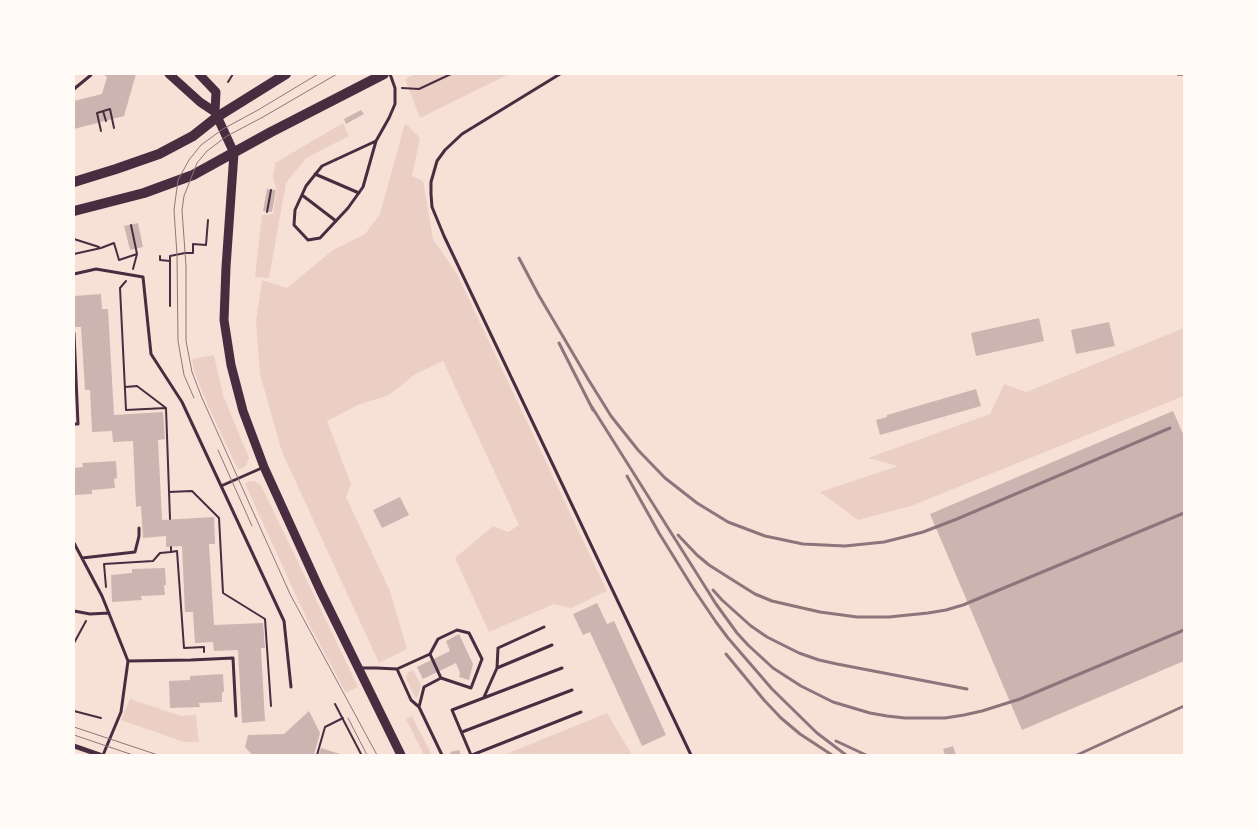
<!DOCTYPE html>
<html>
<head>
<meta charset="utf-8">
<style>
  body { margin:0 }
  #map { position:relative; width:1258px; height:829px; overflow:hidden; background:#f7e1d7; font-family:"Fira Sans",sans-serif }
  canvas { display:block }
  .frame { position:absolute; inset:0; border:75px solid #fffaf5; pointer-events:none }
</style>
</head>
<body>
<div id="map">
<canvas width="1258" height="829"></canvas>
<div class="frame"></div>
</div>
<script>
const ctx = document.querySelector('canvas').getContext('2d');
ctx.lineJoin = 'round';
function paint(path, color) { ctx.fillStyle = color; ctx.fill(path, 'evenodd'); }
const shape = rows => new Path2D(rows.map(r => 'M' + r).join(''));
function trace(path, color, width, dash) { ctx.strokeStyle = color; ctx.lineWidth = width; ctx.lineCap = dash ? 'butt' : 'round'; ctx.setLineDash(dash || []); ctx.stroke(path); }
paint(shape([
  [415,74,509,74,420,118,405,79],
  [343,123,349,136,306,158,286,183,269,278,255,277,262,215,273,214,277,190,273,178,275,163],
  [405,123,420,138,412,176,423,181,433,239,457,274,607,591,571,608,554,604,489,632,455,558,493,526,508,532,519,525,443,361,414,375,389,395,358,405,327,421,351,484,346,497,390,591,407,649,379,663,282,452,260,374,256,322,262,280,287,288,333,250,365,234,380,214],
  [1184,328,1184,396,911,506,858,520,820,492,898,466,868,458,990,414,1004,384,1026,392],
  [214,355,223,395,249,458,246,466,238,470,209,408,195,374,192,359],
  [249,481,254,481,261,485,358,687,346,693,310,626,245,484],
  [413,670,421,685,418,696,416,699,406,679,408,672],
  [130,699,181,716,196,715,199,742,184,742,121,720],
  [607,713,632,755,504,755],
  [412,716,432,755,424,755,406,719]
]), '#ebcfc5');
paint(shape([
  [103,74,136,74,124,116,74,129,74,101,102,94,107,77],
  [361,110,364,114,346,124,344,119],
  [267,189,276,190,272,212,263,211],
  [138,223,143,247,130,250,124,226],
  [101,294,102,309,108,309,114,415,163,412,165,439,158,440,162,520,214,517,215,544,209,544,214,625,263,623,265,648,261,648,265,721,242,723,238,650,214,651,213,642,195,643,193,612,185,612,182,546,166,547,166,536,143,538,141,506,136,507,133,441,113,442,112,431,92,432,90,390,85,390,81,327,74,327,74,296],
  [1039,318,1044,341,976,356,971,333],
  [1109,322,1115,346,1076,354,1071,330],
  [976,389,981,406,880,435,876,420,887,417,887,415],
  [1173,411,1184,436,1184,661,1022,730,930,514],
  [116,461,117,478,114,479,115,488,92,490,92,494,74,495,74,468,83,467,82,463],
  [400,497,409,515,382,528,373,510],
  [165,568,166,585,164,585,165,595,141,596,142,600,112,602,111,575,132,573,132,569],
  [597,603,607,624,614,621,666,735,642,746,590,632,583,635,573,614],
  [459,634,473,664,469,680,459,677,460,673,456,663,423,679,417,667,450,651,446,641],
  [223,674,224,692,222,692,222,702,199,703,200,707,170,708,169,681,190,680,190,676],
  [309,711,320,733,314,755,252,755,245,747,248,735,284,734],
  [953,746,956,755,945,755,943,749],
  [321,748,343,755,318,755],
  [459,750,461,755,451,755,450,752]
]), '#ccb4b1');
trace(shape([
  [228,82,233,74],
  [402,88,419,89,451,74],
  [103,111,106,121],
  [101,131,97,113,110,109,114,128],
  [267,212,271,190],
  [74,239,99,247],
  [74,254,101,248,114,243,119,260,137,254,131,225],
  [160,256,160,260,170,261],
  [133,269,137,254],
  [126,281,120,288,126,410,166,408,170,519],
  [170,306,170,256,185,253,193,253,193,244,206,245,208,220],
  [125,387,137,386,166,408],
  [169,492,192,491,219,518,223,593,265,619,271,706],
  [171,552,177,551,184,648,204,647,204,652],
  [106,587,104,564,153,561,160,553,171,552,171,547],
  [74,643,86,621],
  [335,704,361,754],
  [74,711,101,718],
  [317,755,325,727,343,718]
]), '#4a2c40', 2);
trace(shape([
  [560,74,462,134,445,150,437,161,431,182,431,194,432,207,444,236,691,755],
  [1178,74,1184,74],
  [74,89,91,75,90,74],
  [376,141,363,187,348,208,320,238,308,240,294,225,295,210,306,186,322,166,376,141,389,118,395,104,395,88,390,74],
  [315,174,359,193],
  [302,195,336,221],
  [74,274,96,269,143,277,151,354,182,402,284,621,291,687],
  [74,333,78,424,74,424],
  [221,486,264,467],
  [74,543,102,596,128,661,121,712,103,755],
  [82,558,135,552,139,536,139,528],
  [74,611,90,614,109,613],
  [430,654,438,639,457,630,469,633,482,659,471,688,441,678],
  [128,661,191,660,233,658,236,716],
  [361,668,376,668,397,669,430,654,441,678,424,687,419,707,442,755],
  [497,668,498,648,544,627],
  [397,669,411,700,419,707],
  [484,697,497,668,552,645],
  [462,732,572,690],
  [471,755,452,710,562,668],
  [472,755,581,712]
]), '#4a2c40', 3);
trace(shape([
  [74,746,100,755]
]), '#4a2c40', 5);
trace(shape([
  [169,74,200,102,215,112],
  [199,74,216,92,215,112,234,153,226,267,224,320,231,365,243,411,264,467,320,590,401,755]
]), '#4a2c40', 9);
trace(shape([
  [74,182,116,169,159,154,193,136,217,117,286,74],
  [74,211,144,193,193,175,271,132,384,74]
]), '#4a2c40', 10);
trace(shape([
  [337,74,263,117,227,136,207,151,197,163,184,196,182,210,186,266,186,341,192,372,202,398,290,594,377,755],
  [194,398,184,375,178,341,177,255,174,210,178,180,189,160,201,145,223,129,258,110,318,74],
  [218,450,252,526],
  [348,718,367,755],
  [74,727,158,755],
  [74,735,133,755]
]), '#8f747c', 1);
trace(shape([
  [519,258,538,294,588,379,611,416,638,450,665,478,697,503,728,522,765,536,803,544,845,546,884,542,904,537,923,532,957,519,1170,428],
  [559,343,593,410],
  [590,404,716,604,737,633,748,645,773,668,801,686,833,702,870,713,887,716,905,718,945,718,964,715,982,711,1020,699,1184,630],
  [627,476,659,533,693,588,716,622,728,638,772,689,817,733,846,755],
  [678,535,697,555,709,565,739,584,755,594,772,601,820,612,857,617,889,617,928,613,946,610,963,605,1184,513],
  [713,590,722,600,751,626,767,637,799,653,819,660,837,664,967,689],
  [726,654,764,700,781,718,800,734,832,755],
  [836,741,866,755],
  [1077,755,1184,706]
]), '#8f747c', 3);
</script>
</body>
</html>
